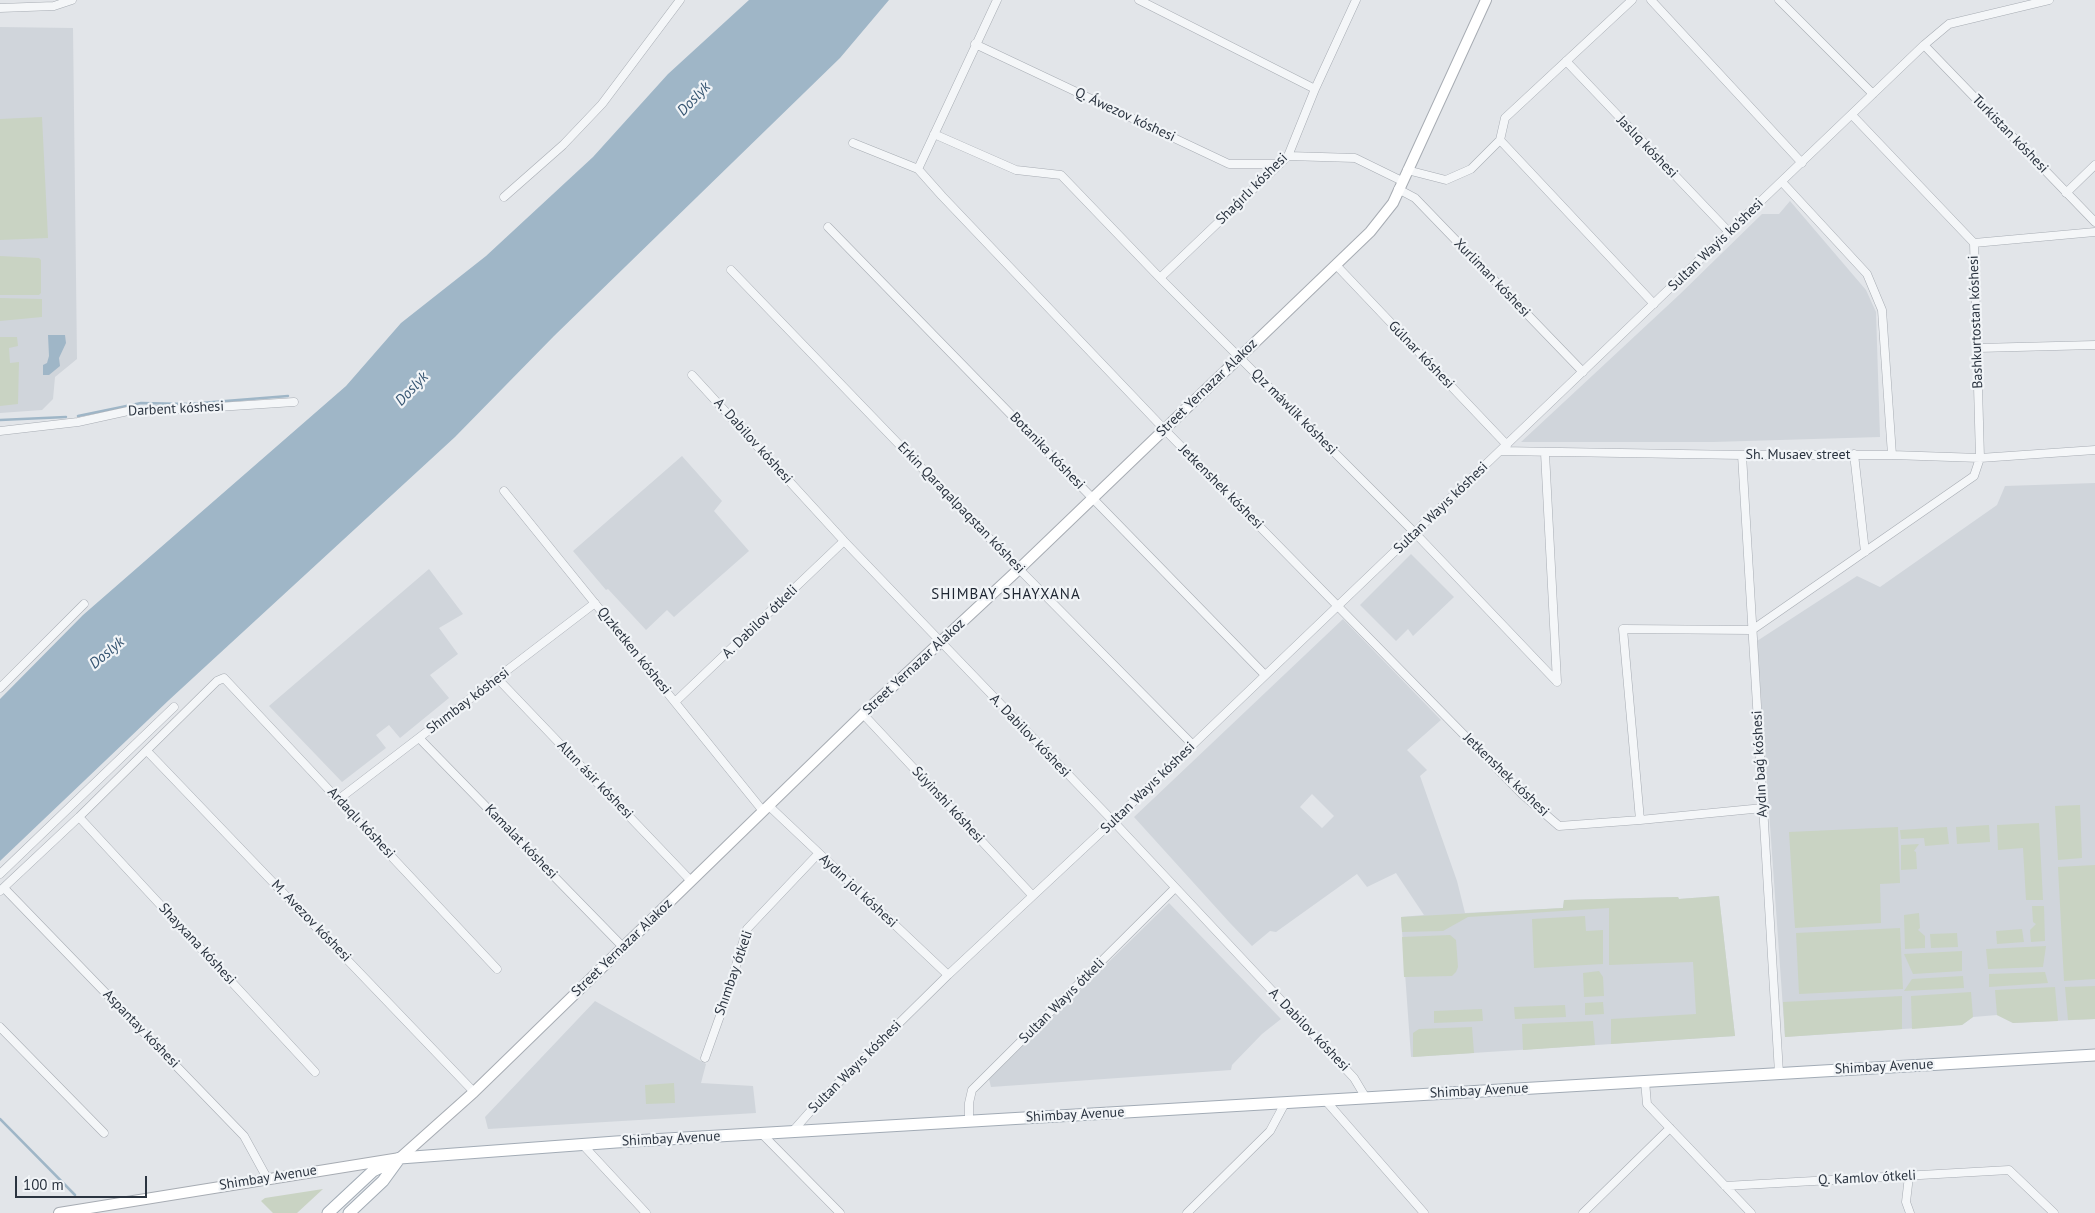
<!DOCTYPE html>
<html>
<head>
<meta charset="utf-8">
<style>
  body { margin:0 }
  #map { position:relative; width:2095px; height:1213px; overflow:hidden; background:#e2e5e9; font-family:"PT Sans",sans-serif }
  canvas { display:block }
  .scale { position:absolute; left:15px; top:1176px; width:132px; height:22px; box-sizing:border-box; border:2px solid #2b3440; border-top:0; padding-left:6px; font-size:15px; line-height:18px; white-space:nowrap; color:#2b3440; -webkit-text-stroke:4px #f1f4f7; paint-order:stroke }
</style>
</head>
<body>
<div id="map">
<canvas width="2095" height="1213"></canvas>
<div class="scale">100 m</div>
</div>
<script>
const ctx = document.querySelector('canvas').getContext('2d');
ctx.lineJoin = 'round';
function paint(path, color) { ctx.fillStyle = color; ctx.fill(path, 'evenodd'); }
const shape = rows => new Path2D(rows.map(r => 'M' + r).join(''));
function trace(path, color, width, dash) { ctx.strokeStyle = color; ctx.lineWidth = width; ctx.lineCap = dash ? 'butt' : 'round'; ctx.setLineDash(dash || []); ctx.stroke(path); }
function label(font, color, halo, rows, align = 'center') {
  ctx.font = font + ' "PT Sans",sans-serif'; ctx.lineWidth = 4.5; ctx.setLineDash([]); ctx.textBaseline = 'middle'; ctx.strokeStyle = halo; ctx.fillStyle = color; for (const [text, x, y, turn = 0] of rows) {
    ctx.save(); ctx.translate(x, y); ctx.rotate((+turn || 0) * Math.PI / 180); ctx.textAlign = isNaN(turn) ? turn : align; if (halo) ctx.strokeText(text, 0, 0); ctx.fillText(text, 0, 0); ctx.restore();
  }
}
paint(shape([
  [0,27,73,28,77,359,55,377,53,399,42,410,0,413],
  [1790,201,1866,290,1876,312,1880,437,1713,442,1521,442,1679,295,1762,214,1779,214],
  [682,456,722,501,714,511,749,551,674,617,667,610,646,630,608,589,606,590,573,551],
  [2095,483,2095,1019,2013,1023,1997,1015,1973,1017,1962,1025,1785,1037,1757,641,1857,576,1880,587,1997,505,2005,486],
  [1411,554,1454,597,1413,636,1408,629,1396,641,1360,605],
  [429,569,463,614,439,628,458,654,430,675,449,698,400,738,389,725,376,735,386,748,342,782,269,706],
  [1343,619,1441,720,1407,750,1427,770,1420,776,1457,881,1465,913,1563,908,1564,900,1678,897,1679,899,1719,896,1735,1036,1411,1057,1401,917,1424,915,1396,873,1367,887,1357,874,1276,932,1270,931,1252,946,1230,923,1134,817],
  [1312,794,1334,816,1322,828,1300,807],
  [1169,903,1281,1019,1262,1034,1232,1065,1231,1070,991,1087,989,1079],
  [595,1001,706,1064,701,1083,753,1086,756,1113,488,1129,485,1117]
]), '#d0d5db');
paint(shape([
  [42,117,48,238,0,240,0,119],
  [0,256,39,258,41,260,41,293,39,295,0,295],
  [0,298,42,299,42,317,0,321],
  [0,337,17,337,18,346,9,348,10,363,19,362,18,404,0,406],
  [2080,805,2082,858,2058,860,2055,806],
  [2039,823,2043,900,2026,900,2023,848,1998,850,1997,825],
  [1989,825,1990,842,1957,844,1956,827],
  [1898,827,1900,883,1880,884,1881,923,1795,928,1789,832],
  [1947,827,1949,844,1925,846,1924,838,1901,839,1900,830],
  [1919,844,1914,851,1916,852,1917,869,1901,870,1901,845],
  [2095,865,2095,979,2064,981,2058,867],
  [1719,896,1735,1036,1611,1044,1611,1019,1696,1014,1693,962,1609,965,1609,908,1468,917,1443,931,1402,932,1401,917,1563,908,1564,900,1678,897,1679,899],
  [2032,906,2044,906,2045,941,2031,942,2030,930,2036,924,2033,922],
  [1919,913,1920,928,1918,930,1925,936,1925,948,1905,949,1904,915],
  [1585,916,1586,931,1603,930,1603,964,1534,968,1532,919],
  [1900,928,1903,989,1799,994,1796,933],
  [2022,929,2024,942,1997,944,1996,931],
  [1957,933,1958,947,1931,948,1930,934],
  [1450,935,1456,940,1458,967,1456,972,1452,976,1404,977,1402,937],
  [2046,946,2043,967,1988,969,1986,949],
  [1962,951,1962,971,1913,974,1904,954],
  [1599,971,1603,977,1604,996,1584,997,1583,973],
  [2045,972,2048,983,1989,987,1989,974],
  [1963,976,1964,988,1904,991,1912,979],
  [2095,986,2095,1019,2068,1020,2065,987],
  [2055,987,2058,1021,2013,1023,1997,1015,1995,990],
  [1971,992,1973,1017,1962,1025,1912,1029,1911,996],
  [1902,996,1902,1029,1785,1037,1783,1002],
  [1603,1002,1604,1014,1585,1015,1585,1003],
  [1565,1005,1566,1017,1515,1019,1514,1007],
  [1482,1009,1483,1021,1434,1023,1434,1011],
  [1593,1021,1595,1045,1523,1050,1522,1024],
  [1472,1027,1474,1053,1413,1057,1413,1033,1419,1029],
  [674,1083,675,1103,646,1104,645,1085],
  [323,1189,297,1213,273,1213,261,1201,265,1198]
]), '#c9d3c3');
paint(shape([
  [749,0,889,0,840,58,554,336,455,437,169,700,0,861,0,699,83,615,346,386,401,323,486,256,593,157,668,74],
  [48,335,65,335,66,343,59,358,60,366,49,375,43,375,43,365,47,363,49,356]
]), '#9fb6c7');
trace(shape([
  [78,416,141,403,188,404,288,396],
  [0,420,66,417],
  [0,1119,75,1195]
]), '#9fb6c7', 2.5);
const street = shape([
  [1139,0,1315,89],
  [1651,0,1802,163],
  [1779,0,1873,94],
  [0,8,54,6,72,0],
  [975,44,1229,164,1279,164],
  [1924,45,2095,222],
  [1566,61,1729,232],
  [934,134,1016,170,1061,175,1160,278,1415,533,1557,682],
  [1500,140,1654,304],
  [853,143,918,169,942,196,1164,429,1522,794,1559,826,1640,820,1763,808],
  [1288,156,1355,158,1402,181],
  [918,169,997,0],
  [1407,170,1446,180,1471,169,1500,140,1505,118,1632,0],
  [1782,182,1867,274,1882,310,1892,455],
  [1398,189,1415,198,1583,372],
  [2066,193,2095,165],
  [504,197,563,145,602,104,680,0],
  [828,227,1265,675],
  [1974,243,2095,232],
  [1336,265,1507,445],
  [731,270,1019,569,1193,745],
  [1160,278,1288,156,1315,89,1356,0],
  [1978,348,2095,345],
  [692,375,844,541,1113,821,1354,1078,1366,1098],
  [0,431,78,422,128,411,187,409,294,402],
  [1500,451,1742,455,1892,455,1980,458,2095,450],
  [1545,453,1557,682],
  [1854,454,1865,552],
  [1742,455,1779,1073],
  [504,491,763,811],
  [498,679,691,881],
  [0,688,84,604],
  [675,702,844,541],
  [863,714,1032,895],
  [419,738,623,947],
  [147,751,474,1092],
  [339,799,595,603],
  [769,806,948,975],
  [79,817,315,1072],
  [1640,820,1623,629,1752,630,1974,476,1980,458,1974,243,1852,115],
  [0,874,174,707],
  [4,888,244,1136,267,1178],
  [0,891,79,817,217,681,224,678,497,969],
  [0,1027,104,1133],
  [705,1058,726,999,747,929,818,854],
  [1645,1081,1647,1104,1751,1213],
  [1326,1101,1424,1213],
  [969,1122,969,1103,972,1090,1174,889],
  [792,1132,815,1106,948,975,1113,821,1924,45,1949,24,2049,0],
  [762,1134,840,1213],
  [582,1144,646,1213],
  [1909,1176,1906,1202,1910,1213],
  [1725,1186,2009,1170,2054,1213],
  [1187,1213,1270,1131,1285,1103],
  [1583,1213,1670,1128]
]);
const secondary = shape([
  [59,1213,400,1158,474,1092,863,714,1019,569,1370,232,1393,203,1486,0]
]);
const primary = shape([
  [328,1213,373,1171,400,1158,616,1142,2095,1055],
  [349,1213,383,1181,399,1159]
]);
trace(street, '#a7acb3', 9);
trace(secondary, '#a7acb3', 12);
trace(primary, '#a2abb5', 13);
trace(street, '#f4f6f8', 8);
trace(secondary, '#fff', 10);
trace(primary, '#fff', 11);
label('14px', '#2b3440', '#f1f4f7', [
  ["Q. Áwezov kóshesi",1125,115,25],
  ["Turkistan kóshesi",2010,134,46],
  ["Jaslıq kóshesi",1647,147,46],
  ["Shaǵırlı kóshesi",1252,189,-45],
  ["Sultan Wayis ko'shesi",1716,245,-44],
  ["Xurliman kóshesi",1492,278,46],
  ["Bashkurtostan kóshesi",1976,322,-92],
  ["Gúlnar kóshesi",1421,355,46],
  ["Street Yernazar Alakoz",1207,388,-44],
  ["Darbent kóshesi",176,409,-3],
  ["Qız máwlik kóshesi",1294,412,45],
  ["A. Dabilov kóshesi",753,441,48],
  ["Botanika kóshesi",1047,451,46],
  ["Sh. Musaev street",1798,455],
  ["Jetkenshek kóshesi",1221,487,45],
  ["Erkin Qaraqalpaqstan kóshesi",961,508,46],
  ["Sultan Wayıs kóshesi",1441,508,-44],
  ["A. Dabilov ótkeli",760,622,-44],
  ["Qızketken kóshesi",634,651,51],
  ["Street Yernazar Alakoz",914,667,-43],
  ["Shımbay kóshesi",468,701,-37],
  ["A. Dabilov kóshesi",1030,736,46],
  ["Aydın baǵ kóshesi",1760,764,-93],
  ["Jetkenshek kóshesi",1506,775,44],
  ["Altın ásir kóshesi",595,780,46],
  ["Sultan Wayıs kóshesi",1148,788,-44],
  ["Súyinshi kóshesi",948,805,47],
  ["Ardaqlı kóshesi",361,823,47],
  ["Kamalat kóshesi",521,842,46],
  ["Aydın jol kóshesi",858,891,43],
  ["M. Avezov kóshesi",311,921,46],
  ["Shayxana kóshesi",197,944,47],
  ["Street Yernazar Alakoz",622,948,-44],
  ["Shımbay ótkeli",734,973,-71],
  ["Sultan Wayıs ótkeli",1062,1001,-45],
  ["Aspantay kóshesi",141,1029,46],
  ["A. Dabilov kóshesi",1309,1030,46],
  ["Sultan Wayıs kóshesi",855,1067,-45],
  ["Shimbay Avenue",1884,1067,-3],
  ["Shimbay Avenue",1479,1091,-3],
  ["Shimbay Avenue",1075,1115,-3],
  ["Shimbay Avenue",671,1139,-3],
  ["Shimbay Avenue",268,1178,-9],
  ["Q. Kamlov ótkeli",1867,1178,-3]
]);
label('italic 15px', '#375672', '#f1f4f7', [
  ["Doslyk",694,99,-46],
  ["Doslyk",412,389,-46],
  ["Doslyk",107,653,-40]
]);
ctx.letterSpacing = '1px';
label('15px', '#1d2531', '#f1f4f7', [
  ["SHIMBAY SHAYXANA",1006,595]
]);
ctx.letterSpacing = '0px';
</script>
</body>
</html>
